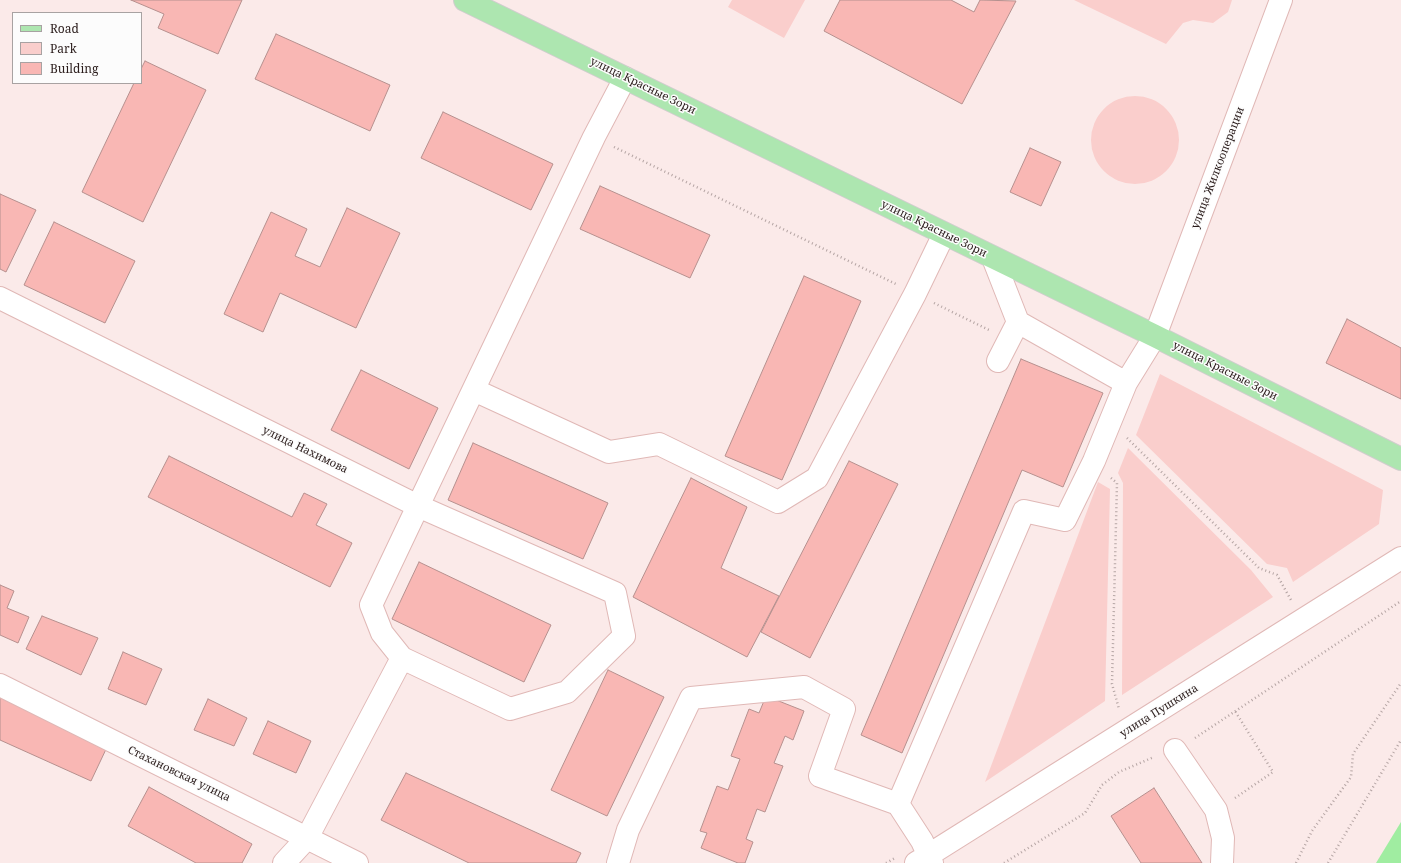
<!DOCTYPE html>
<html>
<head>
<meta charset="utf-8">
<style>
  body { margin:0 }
  #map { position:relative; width:1401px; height:863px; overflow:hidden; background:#fbeae9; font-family:"Noto Serif",serif }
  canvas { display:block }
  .legend { position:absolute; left:12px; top:12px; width:130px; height:72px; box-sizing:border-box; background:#fcfcfc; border:1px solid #a8a2a2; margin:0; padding:5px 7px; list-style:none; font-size:12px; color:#2a1c1b }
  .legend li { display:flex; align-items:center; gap:8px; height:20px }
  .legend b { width:20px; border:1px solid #a8a2a2 }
</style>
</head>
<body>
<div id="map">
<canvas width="1401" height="863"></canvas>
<ul class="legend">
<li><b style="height:5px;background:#ade6b0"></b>Road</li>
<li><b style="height:11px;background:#facecc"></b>Park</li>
<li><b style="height:11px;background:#f9b7b4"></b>Building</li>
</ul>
</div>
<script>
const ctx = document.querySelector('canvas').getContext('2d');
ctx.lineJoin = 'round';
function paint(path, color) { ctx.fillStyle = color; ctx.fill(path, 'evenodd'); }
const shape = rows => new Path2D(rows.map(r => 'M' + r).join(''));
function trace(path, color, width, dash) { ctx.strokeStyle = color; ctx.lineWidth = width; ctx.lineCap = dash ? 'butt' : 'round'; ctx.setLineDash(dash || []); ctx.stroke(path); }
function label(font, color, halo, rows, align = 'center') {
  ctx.font = font + ' "Noto Serif",serif'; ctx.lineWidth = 3; ctx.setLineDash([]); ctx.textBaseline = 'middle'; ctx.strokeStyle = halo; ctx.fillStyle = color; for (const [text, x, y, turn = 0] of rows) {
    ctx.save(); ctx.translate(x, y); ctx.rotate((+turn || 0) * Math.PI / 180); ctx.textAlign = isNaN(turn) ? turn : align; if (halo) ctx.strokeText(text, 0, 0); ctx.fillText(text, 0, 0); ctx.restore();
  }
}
paint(shape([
  [732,0,805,0,784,38,728,7],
  [1074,0,1232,0,1228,12,1213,23,1193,20,1183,23,1166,44],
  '1091 140a44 44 0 1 1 88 0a44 44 0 1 1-88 0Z',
  [1160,374,1383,490,1379,524,1293,582,1287,568,1267,564,1136,435],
  [1128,448,1251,570,1273,597,1122,695,1123,483,1118,473],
  [1098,482,1110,489,1105,701,985,782]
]), '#facecc');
paint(shape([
  [1401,822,1401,863,1376,863]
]), '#a0eda1');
const building = shape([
  [131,0,242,0,218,54,158,28,164,14,131,0],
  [840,0,951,0,974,12,980,0,1016,1,962,104,824,31,840,0],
  [276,34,390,85,370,131,255,79,276,34],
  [145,61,206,90,143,222,82,192,134,83,141,83,141,69,145,61],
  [443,112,553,164,531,210,421,158,443,112],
  [1030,148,1061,162,1041,206,1010,192,1030,148],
  [600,186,710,235,690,278,580,229,600,186],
  [0,194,36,210,6,272,0,269,0,194],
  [347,208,400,233,356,328,280,293,263,332,224,314,271,212,307,229,295,256,320,267,347,208],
  [54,222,135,261,105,323,24,285,54,222],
  [804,276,861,301,782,480,725,456,804,276],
  [1347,319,1401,348,1401,399,1326,363,1347,319],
  [1021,359,1103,393,1063,487,1022,470,902,753,861,735,1021,359],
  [361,370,438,408,409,469,331,430,361,370],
  [473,443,608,503,583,559,448,500,473,443],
  [169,456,292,517,304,493,327,504,316,525,352,543,330,587,148,497,169,456],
  [849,461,898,484,810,658,761,632,849,461],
  [691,478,747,507,721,568,779,596,747,657,633,597,691,478],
  [419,562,551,625,524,682,392,619,419,562],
  [0,585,14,591,7,608,29,617,18,643,0,635,0,585],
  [42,616,98,638,81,675,26,649,42,616],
  [123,652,162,669,146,705,108,689,123,652],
  [608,670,664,697,607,816,551,790,608,670],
  [766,696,804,711,793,740,785,736,774,763,783,766,765,812,757,809,746,839,753,842,745,863,738,863,701,848,707,833,700,831,717,786,728,790,740,759,731,756,749,709,759,713,766,696],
  [0,697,108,745,91,781,0,740,0,697],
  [208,699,247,718,234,746,194,730,208,699],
  [268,721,311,741,296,773,253,754,268,721],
  [406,773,581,853,576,863,469,863,381,820,406,773],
  [149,787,252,844,242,863,196,863,128,826,149,787],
  [1154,788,1202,863,1141,863,1111,816,1154,788]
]);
paint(building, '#f9b7b4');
trace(building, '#b6908e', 1);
const minor = shape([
  [993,258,1018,322,1126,383],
  [0,298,418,506,615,593,624,636,567,692,510,709,402,658,382,633,371,605,418,506,594,137,625,78],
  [998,361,1018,322],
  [474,390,609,452,659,444,778,502,817,478,915,294,944,234],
  [0,685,357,863],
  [1175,750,1216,810,1223,838,1222,863],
  [284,863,307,838,402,658],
  [618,863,628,830,691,698,804,687,844,709,820,776,898,804],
  [916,863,1401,558],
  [932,863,922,841,898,804,1024,511,1065,520,1094,461,1126,383,1155,336,1281,0]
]);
const major = shape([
  [465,0,1155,336,1401,459]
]);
trace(minor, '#e0b8b6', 24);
trace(major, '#d0cdcd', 24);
trace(shape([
  [614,147,896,284],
  [934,303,989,330],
  [1127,438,1259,568,1277,575,1291,600],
  [1111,478,1117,483,1112,684,1119,709],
  [1195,738,1401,601],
  [1235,798,1273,772,1235,711],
  [886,863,895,858],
  [1004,863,1085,813,1102,785,1119,772,1154,757],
  [1296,863,1312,831,1351,777,1353,754,1401,683],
  [1328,863,1401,740]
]), '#b5a5a4', 2.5, [1, 3]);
trace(minor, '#fff', 22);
trace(major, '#ade6b0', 22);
label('11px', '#2a1c1b', '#fcfcfc', [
  ["улица Красные Зори",643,86,26],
  ["улица Жилкооперации",1218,168,-69],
  ["улица Красные Зори",934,229,26],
  ["улица Красные Зори",1225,371,27],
  ["улица Нахимова",305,450,26],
  ["улица Пушкина",1159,711,-32],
  ["Стахановская улица",179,774,26]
]);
</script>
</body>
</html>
